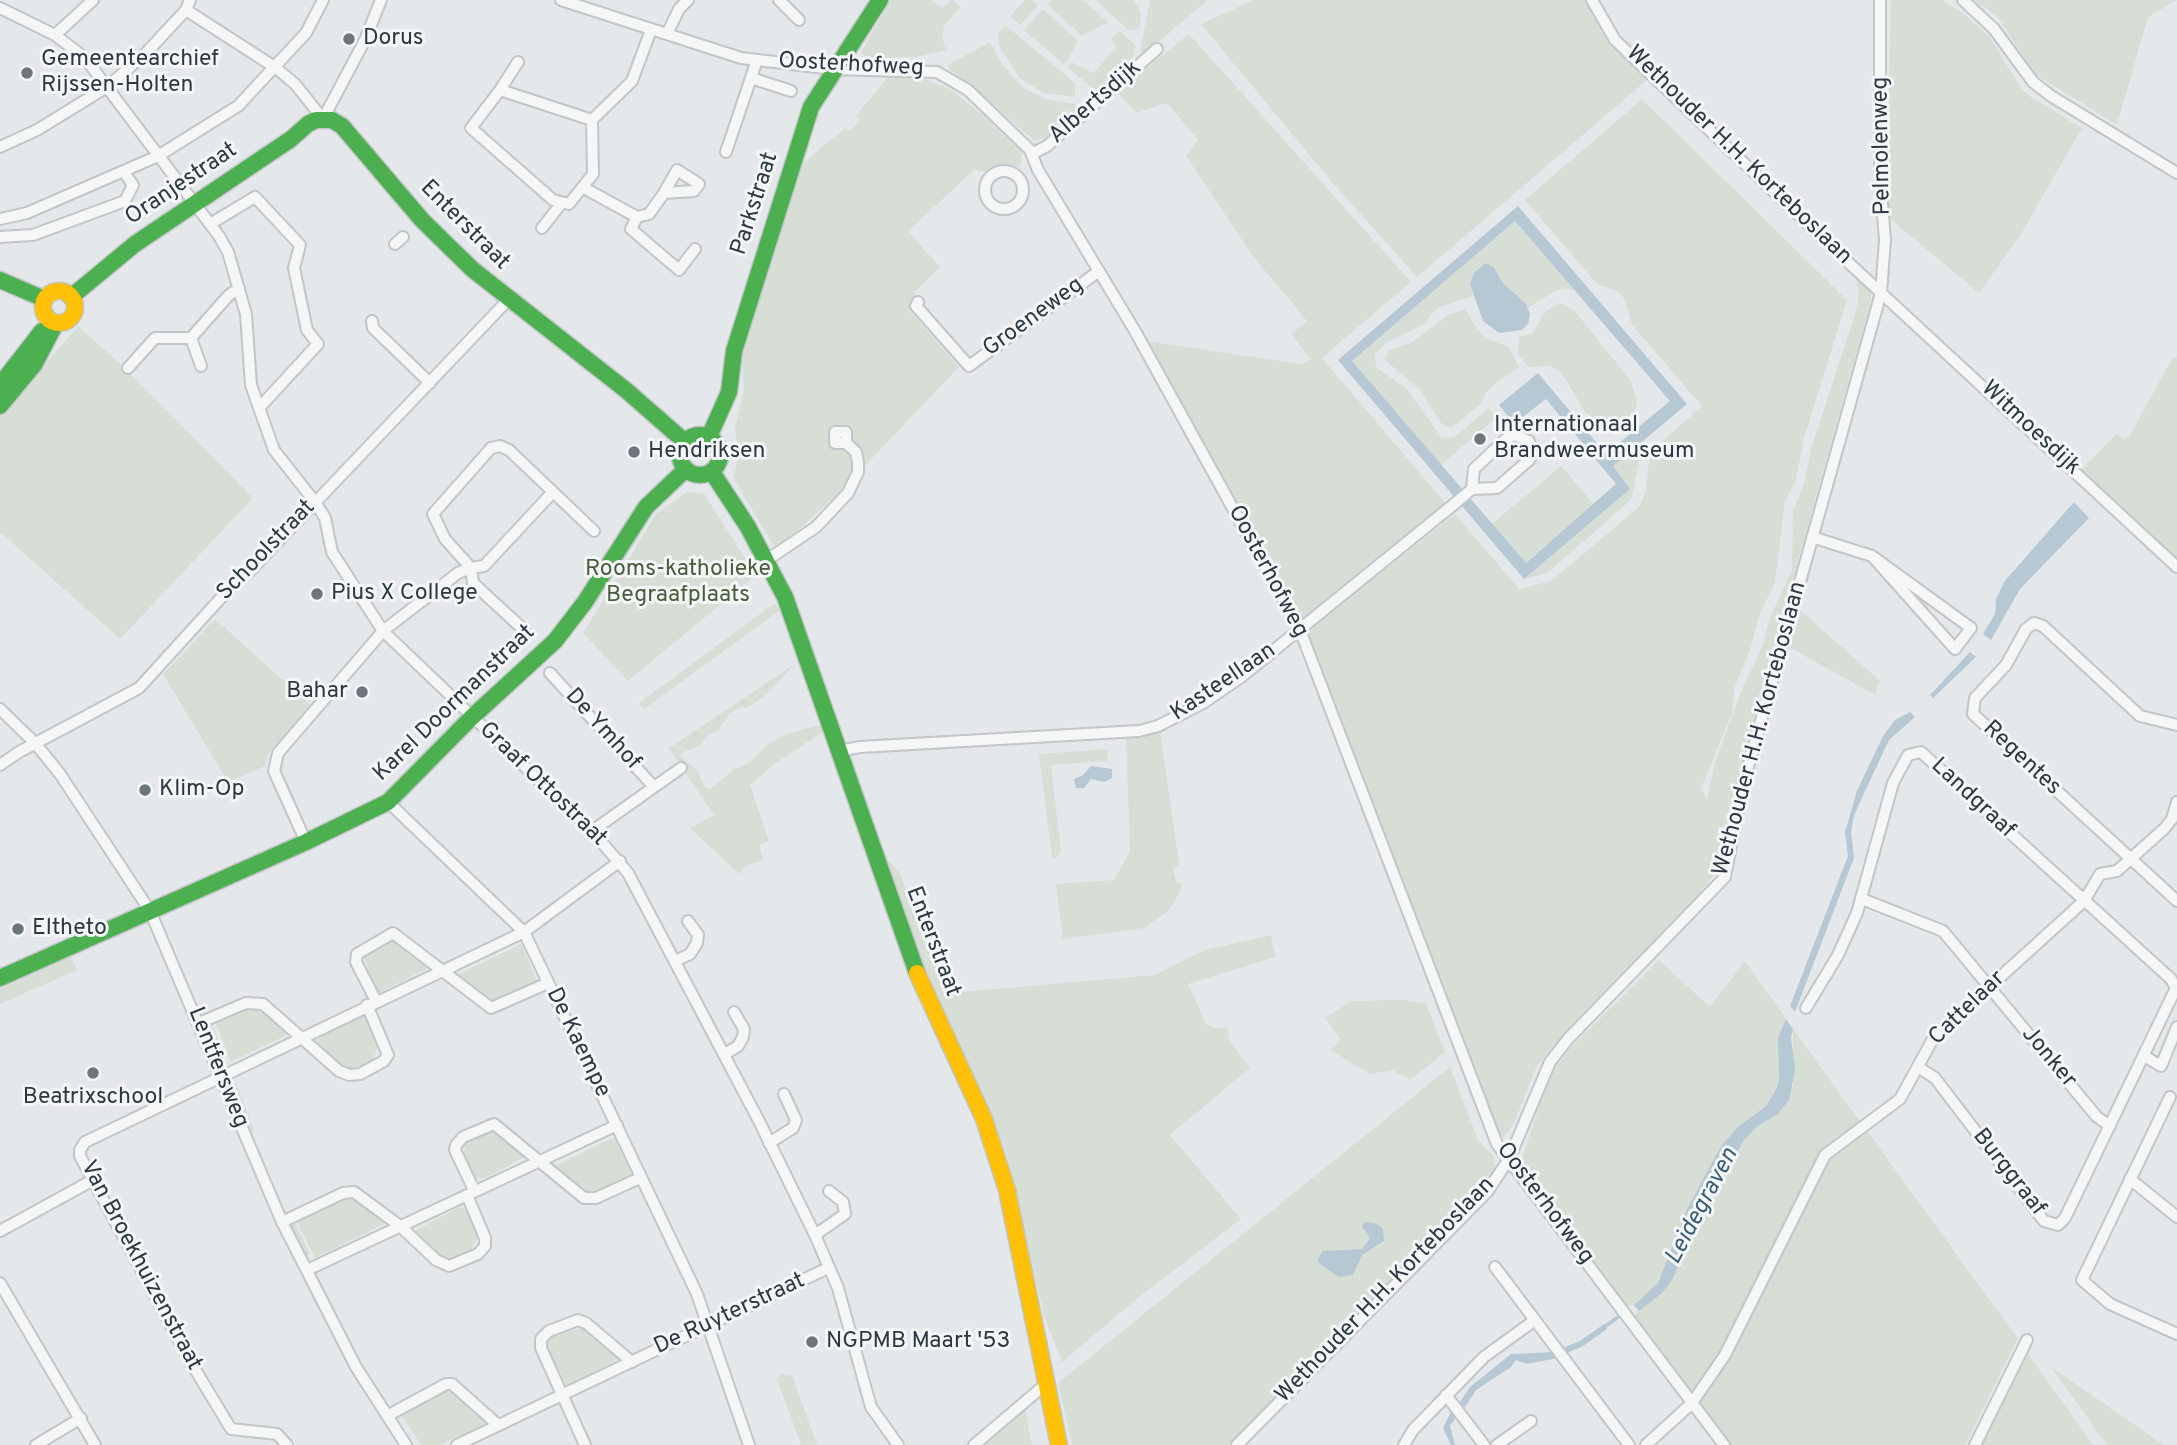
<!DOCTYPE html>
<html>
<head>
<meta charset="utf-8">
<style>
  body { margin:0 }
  canvas { display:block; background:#e5e8ea }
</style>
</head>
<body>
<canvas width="2177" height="1445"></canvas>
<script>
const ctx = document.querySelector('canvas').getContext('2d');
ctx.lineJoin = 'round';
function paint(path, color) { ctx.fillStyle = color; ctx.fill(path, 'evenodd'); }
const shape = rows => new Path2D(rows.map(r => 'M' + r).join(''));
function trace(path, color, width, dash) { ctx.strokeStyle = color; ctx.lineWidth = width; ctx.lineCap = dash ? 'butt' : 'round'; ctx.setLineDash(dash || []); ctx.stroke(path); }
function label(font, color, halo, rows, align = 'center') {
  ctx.font = font + ' Overpass,sans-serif'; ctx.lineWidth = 6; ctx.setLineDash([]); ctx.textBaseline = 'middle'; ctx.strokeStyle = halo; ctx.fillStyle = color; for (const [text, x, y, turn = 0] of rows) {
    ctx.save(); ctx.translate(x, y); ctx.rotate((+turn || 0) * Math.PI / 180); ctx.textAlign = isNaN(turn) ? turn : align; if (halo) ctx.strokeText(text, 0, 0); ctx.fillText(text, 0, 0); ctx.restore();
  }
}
paint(shape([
  [891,0,933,0,942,8,952,0,961,7,945,24,942,35,946,50,915,57,866,59,861,52],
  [1025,0,1032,0,1038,5,1020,25,1010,17],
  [1051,0,1083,0,1108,22,1082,36,1047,4],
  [1095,0,1133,0,1141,12,1140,28,1130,31],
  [1150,0,1208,0,1147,52,1140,52],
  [1254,0,1584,0,1602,32,1648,79,1417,277,1331,181,1201,24],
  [1891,0,1943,0,1964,14,1989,36,2021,88,2032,98,2082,128,2021,234,1979,293,1890,219,1887,168],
  [1974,0,2177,0,2148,17,2117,125,2035,74,1997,16],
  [1043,9,1078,41,1065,65,1024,30],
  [1005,25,1075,83,1075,97,1043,93,1020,78,999,46,998,34],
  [1120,31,1135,45,1131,67,1100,94,1068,68,1071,62,1094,73,1116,46,1111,38],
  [1189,34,1411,282,1322,358,1447,505,1305,623,1146,341,1301,364,1311,360,1291,334,1307,321,1252,255,1186,156,1198,140,1167,103,1136,113,1117,92],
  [990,42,1002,64,1023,88,1049,100,1075,104,1075,115,1043,139,1034,141,974,87,950,70,948,66,950,64],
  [889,75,923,78,950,89,983,115,1022,153,1021,165,991,172,974,170,908,231,940,267,914,293,916,303,909,310,959,367,839,493,776,550,733,477,739,457,735,428,744,390,741,346,798,167,845,128,850,131,860,120,856,116],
  [1642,99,1847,300,1804,438,1796,479,1785,501,1775,583,1759,615,1751,647,1735,686,1732,713,1701,789,1707,800,1715,762,1740,694,1763,645,1769,620,1792,570,1793,511,1804,483,1811,449,1856,311,1859,291,1855,274,1871,289,1871,301,1743,755,1726,853,1720,868,1677,921,1550,1049,1537,1066,1514,1123,1504,1138,1498,1135,1362,791,1308,631,1455,514,1519,589,1551,581,1640,506,1646,490,1650,452,1702,406,1632,325,1625,300,1619,292,1597,284,1525,200],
  [1515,221,1575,291,1565,288,1555,291,1528,308,1503,283,1494,268,1486,263,1470,284,1473,296,1437,308,1423,325,1386,343,1375,355,1376,367,1406,388,1442,438,1453,438,1489,408,1497,417,1441,465,1352,361],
  [1560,303,1574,310,1631,381,1637,402,1634,414,1624,425,1603,423,1585,412,1561,372,1549,366,1528,367,1518,354,1519,337,1533,333,1545,312],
  [1465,309,1477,329,1487,339,1509,347,1519,367,1495,384,1486,392,1482,403,1451,428,1441,423,1420,390,1384,359,1388,351,1411,343,1448,315],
  [78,326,124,367,253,498,120,639,0,532,0,417],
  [2173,357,2177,358,2177,562,2079,472,2117,433,2124,440,2129,437],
  [1644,440,1631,500,1547,573,1524,579,1630,489,1612,466],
  [1561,466,1594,504,1525,563,1492,524],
  [687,492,704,494,756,575,628,681,583,633,656,514],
  [775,603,779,611,644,709,639,703],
  [1798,608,1880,681,1875,695,1787,646],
  [215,619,312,706,268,754,265,766,228,782,163,674],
  [795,664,764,697,745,709,743,707,730,713,718,731,707,735,700,746,681,753,681,757,697,770,704,786,710,789,733,770,749,763,768,744,786,734,821,725,823,732,776,763,750,785,769,841,759,845,763,860,746,866,739,874,690,828,714,815,669,748],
  [1160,730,1179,864,1173,869,1176,882,1183,884,1177,897,1169,910,1144,928,1063,939,1056,884,1114,880,1130,851,1126,738],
  [1108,749,1107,761,1051,765,1061,851,1056,858,1052,857,1039,754],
  [885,857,900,873,925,943,949,993,1155,975,1205,950,1271,935,1275,957,1188,984,1206,1024,1216,1029,1227,1027,1229,1040,1250,1068,1170,1135,1241,1219,1144,1293,1062,1362,1044,1316,1007,1155,985,1099,916,947],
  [395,938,428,968,377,994,363,954],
  [521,944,539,985,491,1006,457,975],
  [71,957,77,970,0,1004,0,989],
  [1659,960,1710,1007,1745,961,1786,1019,1778,1038,1779,1081,1774,1093,1765,1107,1739,1126,1721,1146,1687,1209,1658,1283,1634,1305,1624,1307,1520,1164,1543,1096,1556,1067,1571,1047],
  [1404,1000,1426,1004,1445,1052,1410,1080,1392,1070,1370,1074,1330,1050,1341,1040,1325,1018,1351,1001],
  [248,1004,261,1012,269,1013,287,1029,283,1037,231,1062,214,1019],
  [361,1017,371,1020,380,1039,373,1061,347,1070,316,1044,320,1036],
  [211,1021,225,1057,218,1060,206,1028],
  [1793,1029,2018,1339,1965,1445,1727,1445,1634,1318,1638,1310,1662,1293,1684,1254,1711,1195,1744,1140,1756,1127,1778,1114,1793,1085],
  [1450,1067,1478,1140,1493,1156,1496,1172,1447,1225,1228,1445,1072,1445,1058,1383],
  [1363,1228,1384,1242,1362,1255,1352,1275,1339,1277,1321,1265,1334,1250,1362,1249,1370,1238],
  [236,1083,255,1132,252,1133,237,1097,232,1094,229,1086],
  [490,1126,524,1157,486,1178,478,1178,470,1174,463,1159,465,1146,466,1141],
  [614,1137,633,1176,590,1196,555,1166],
  [347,1193,384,1218,382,1225,315,1258,295,1217],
  [460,1207,469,1210,480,1233,471,1251,452,1260,444,1259,416,1236,416,1230],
  [292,1218,310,1254,305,1257,289,1224],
  [582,1328,619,1359,567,1385,546,1344,552,1335],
  [2026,1351,2093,1445,1979,1445],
  [2051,1367,2164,1445,2107,1445],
  [781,1374,792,1375,817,1445,801,1445,777,1379],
  [451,1390,488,1423,440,1445,421,1445,400,1413],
  [1025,1409,1032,1445,981,1445]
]), '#d7ded6');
paint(shape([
  [1518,206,1687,404,1613,466,1630,489,1524,579,1338,360],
  [1515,221,1670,401,1606,454,1538,373,1499,405,1514,424,1546,399,1616,484,1526,563,1352,361],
  [1486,263,1494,268,1503,283,1526,304,1530,314,1528,324,1522,330,1499,333,1483,321,1470,284,1474,273],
  [2074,502,2089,518,2020,589,1991,640,1983,634,1995,614,1996,599,2004,582],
  [1970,652,1976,657,1933,698,1930,695],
  [1910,712,1915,717,1889,740,1854,815,1851,832,1854,858,1795,1012,1790,1006,1848,856,1845,832,1857,791,1883,736,1895,720],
  [1091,766,1112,769,1112,778,1105,782,1091,779,1084,788,1076,788,1074,779,1083,775],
  [1786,1019,1793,1029,1791,1037,1795,1070,1789,1100,1778,1114,1756,1127,1744,1140,1711,1195,1672,1280,1662,1293,1639,1311,1634,1305,1658,1283,1687,1209,1721,1146,1739,1126,1765,1107,1774,1093,1779,1081,1778,1038],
  [1365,1222,1377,1224,1383,1229,1384,1241,1362,1255,1353,1275,1339,1277,1321,1265,1317,1260,1323,1251,1362,1249,1370,1238,1362,1226],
  [1604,1324,1607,1329,1583,1346,1565,1354,1561,1349,1580,1341],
  [1554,1352,1558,1358,1527,1364,1516,1360,1511,1367,1476,1390,1465,1407,1460,1402,1470,1387,1511,1354],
  [1452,1410,1457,1416,1450,1426,1455,1445,1451,1445,1443,1428]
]), '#b5c8d3');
trace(shape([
  [1603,1328,1618,1317]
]), '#b5c8d3', 3.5);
const street = shape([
  [561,0,741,58,833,69,937,72,968,90,1030,150,1038,170,1135,331,1300,630,1497,1144,1724,1445],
  [779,0,799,20],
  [1592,0,1615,40,1837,252,2177,567],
  [1963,0,1994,29,2033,82,2051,96,2177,173],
  [0,8,55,35,85,58,219,236,228,252,246,314,251,385,274,450,315,502,325,518,332,552,383,631,592,831,628,873,759,1121,815,1235,838,1288,871,1407,898,1445],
  [186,10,276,68,295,84,323,119,365,40,381,0],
  [667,34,679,9,688,0],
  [55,35,93,0],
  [751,78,791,91],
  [500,90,592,120,593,174,569,204,553,200,471,128,500,90],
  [500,90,518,62],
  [592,120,632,81,651,30],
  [0,147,37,130,107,87,146,53,186,10,190,0],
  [726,152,757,60],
  [1032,154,1047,146,1157,49],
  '985 190a19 19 0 1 1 38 0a19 19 0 1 1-38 0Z',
  [584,188,637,217,649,214,664,193,694,191,699,184,677,170,664,193],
  [637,217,631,229,679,270,695,249],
  [0,219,27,213,158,156,238,106,306,33,323,0],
  [210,224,255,197,300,245,294,268,307,330,318,344,259,408],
  [542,228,561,204],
  [0,237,33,235,125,201,133,185,124,172],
  [395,244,403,237],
  [918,302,916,306,969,366,1099,271],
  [372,321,373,328,430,383],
  [191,338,201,366],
  [128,368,155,338,191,338,228,296,239,288],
  [1812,537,1872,556,1955,649,1971,628,1872,556],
  [767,560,816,527,848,493,858,472,858,462,856,452,846,443,846,432,835,432,835,443,846,443],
  [525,631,473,583,471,568,484,566,552,493],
  [550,673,654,787],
  [0,709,35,743,60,774,150,911,282,1222,356,1367,406,1445],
  [2177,725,2140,716,2043,626,2034,623,2026,629,2006,665,1975,698,1973,714,2177,901],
  [839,751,860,747,1139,731,1158,726,1203,703,1241,677,1453,505,1472,489,1474,469,1506,439,1515,435,1529,441,1533,453,1529,460,1497,488,1472,489],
  [0,765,19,752,139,688,240,577,250,571,508,300],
  [388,802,524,932,697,1294,749,1445],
  [592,831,681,768],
  [306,842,274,771,278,753,383,631,458,573,471,568,445,539,433,514,491,448,500,446,509,450,594,531],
  [1862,899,1943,931,2097,1117,2110,1126],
  [675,961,690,954,697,943,698,935,688,921],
  [376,1001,356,962,357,954,393,933,491,1008,548,983],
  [1806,1008,1838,955,1857,913,1893,783,1908,755,1921,752,2171,979,2176,988,2065,1218,2058,1225,2044,1221,1935,1078,1918,1067],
  [199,1023,246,1003,263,1004,339,1071,349,1075,360,1074,384,1061,388,1055,367,1005],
  [725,1054,738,1046,743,1037,744,1029,734,1012],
  [2144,1056,2161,1066,2177,1027],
  [2170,1097,2082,1280,2110,1304,2177,1334],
  [769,1143,793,1128,796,1120,784,1094],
  [2130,1179,2177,1217],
  [474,1190,455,1150,456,1145,463,1137,494,1124,584,1198,596,1198,640,1178],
  [282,1222,343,1193,354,1192,400,1226,436,1260,449,1266,478,1254,485,1246,485,1238,467,1195],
  [0,1231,93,1180],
  [815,1235,845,1214,843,1202,829,1191],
  [1495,1267,1629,1445],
  [307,1270,617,1125],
  [0,1283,95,1445],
  [1446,1395,1484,1445],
  [387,1416,446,1384,452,1384,498,1425],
  [36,1445,81,1418],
  [287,1445,277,1434,231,1429,190,1361,80,1156,80,1150,85,1142,524,932,620,861],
  [457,1445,828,1268],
  [585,1445,541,1348,541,1339,549,1331,578,1320,586,1323,632,1362],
  [974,1445,1047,1383],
  [1237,1445,1487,1192,1509,1159,1550,1062,1568,1039,1725,877,1743,785,1881,293,1885,240,1880,179,1880,0],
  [1404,1445,1413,1430,1484,1357,1535,1320],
  [1497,1445,1531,1421],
  [1646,1445,1692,1403,1725,1355,1825,1155,1900,1099,1934,1037,2084,901,2100,874,2117,871,2164,829,2172,819,2177,802],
  [1975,1445,2027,1340]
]);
const fast = shape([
  [0,280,44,299],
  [71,297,135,244,291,139,308,124,316,120,332,120,342,126,422,220,472,269,627,391,684,441],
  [0,385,42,331],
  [0,406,34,365,56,323],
  '680 455a20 20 0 1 1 40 0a20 20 0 1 1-40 0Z',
  [709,437,729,392,734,351,811,107,880,0],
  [712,472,748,527,785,597,917,973],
  [0,978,306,842,388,802,471,718,555,641,585,602,646,507,685,470]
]);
const slow = shape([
  '43 307a16 16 0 1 1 32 0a16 16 0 1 1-32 0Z',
  [917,973,984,1119,1007,1190,1059,1445]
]);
trace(street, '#c3c6c8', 14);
trace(fast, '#c3c6c8', 19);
trace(slow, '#c3c6c8', 19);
trace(street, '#f5f6f6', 10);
trace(fast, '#4caf50', 16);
trace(slow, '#ffc107', 16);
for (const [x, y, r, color] of [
  [349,39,7,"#6d767d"],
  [27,73,7,"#6d767d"],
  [1480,439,7,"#6d767d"],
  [634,452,7,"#6d767d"],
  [317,594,7,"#6d767d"],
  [362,692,7,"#6d767d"],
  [145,790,7,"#6d767d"],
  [18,929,7,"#6d767d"],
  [93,1073,7,"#6d767d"],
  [812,1342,7,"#6d767d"]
]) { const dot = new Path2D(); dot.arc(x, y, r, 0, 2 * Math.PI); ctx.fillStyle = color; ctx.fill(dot); trace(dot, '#f4f6f8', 2.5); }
label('23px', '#2c3843', '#f4f6f8', [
  ["Dorus",363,39],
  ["Gemeentearchief",41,60],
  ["Rijssen-Holten",41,86],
  ["Internationaal",1494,426],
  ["Brandweermuseum",1494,452],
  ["Hendriksen",648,452],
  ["Pius X College",331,594],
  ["Bahar",348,692,"right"],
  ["Klim-Op",159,790],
  ["Eltheto",32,929],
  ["Beatrixschool",93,1098,"center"],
  ["NGPMB Maart '53",826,1342]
], 'left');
label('23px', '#2c3843', '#f4f6f8', [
  ["Oosterhofweg",851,66,3],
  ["Albertsdijk",1096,103,-41],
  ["Pelmolenweg",1883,146,-91],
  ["Wethouder H.H. Korteboslaan",1738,156,44],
  ["Oranjestraat",182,185,-34],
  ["Parkstraat",756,204,-72],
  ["Enterstraat",464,226,45],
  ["Groeneweg",1034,318,-36],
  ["Witmoesdijk",2030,429,43],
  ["Schoolstraat",267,551,-46],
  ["Oosterhofweg",1267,572,62],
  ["Kasteellaan",1224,683,-34],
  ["Karel Doormanstraat",455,704,-44],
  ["Wethouder H.H. Korteboslaan",1761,729,-75],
  ["De Ymhof",602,730,48],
  ["Regentes",2021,759,43],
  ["Graaf Ottostraat",542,785,44],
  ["Landgraaf",1972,799,43],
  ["Enterstraat",932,942,69],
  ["Cattelaar",1968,1009,-44],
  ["De Kaempe",577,1043,64],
  ["Jonker",2048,1058,50],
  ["Lentfersweg",217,1068,68],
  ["Burggraaf",2008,1173,52],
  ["Oosterhofweg",1544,1204,53],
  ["Van Broekhuizenstraat",140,1266,62],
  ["Wethouder H.H. Korteboslaan",1386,1291,-46],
  ["De Ruyterstraat",730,1315,-25]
]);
label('23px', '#475e3a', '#f4f6f8', [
  ["Rooms-katholieke",678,570],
  ["Begraafplaats",678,596]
]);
label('italic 24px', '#385e75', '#f4f6f8', [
  ["Leidegraven",1703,1207,-62]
]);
</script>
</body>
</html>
